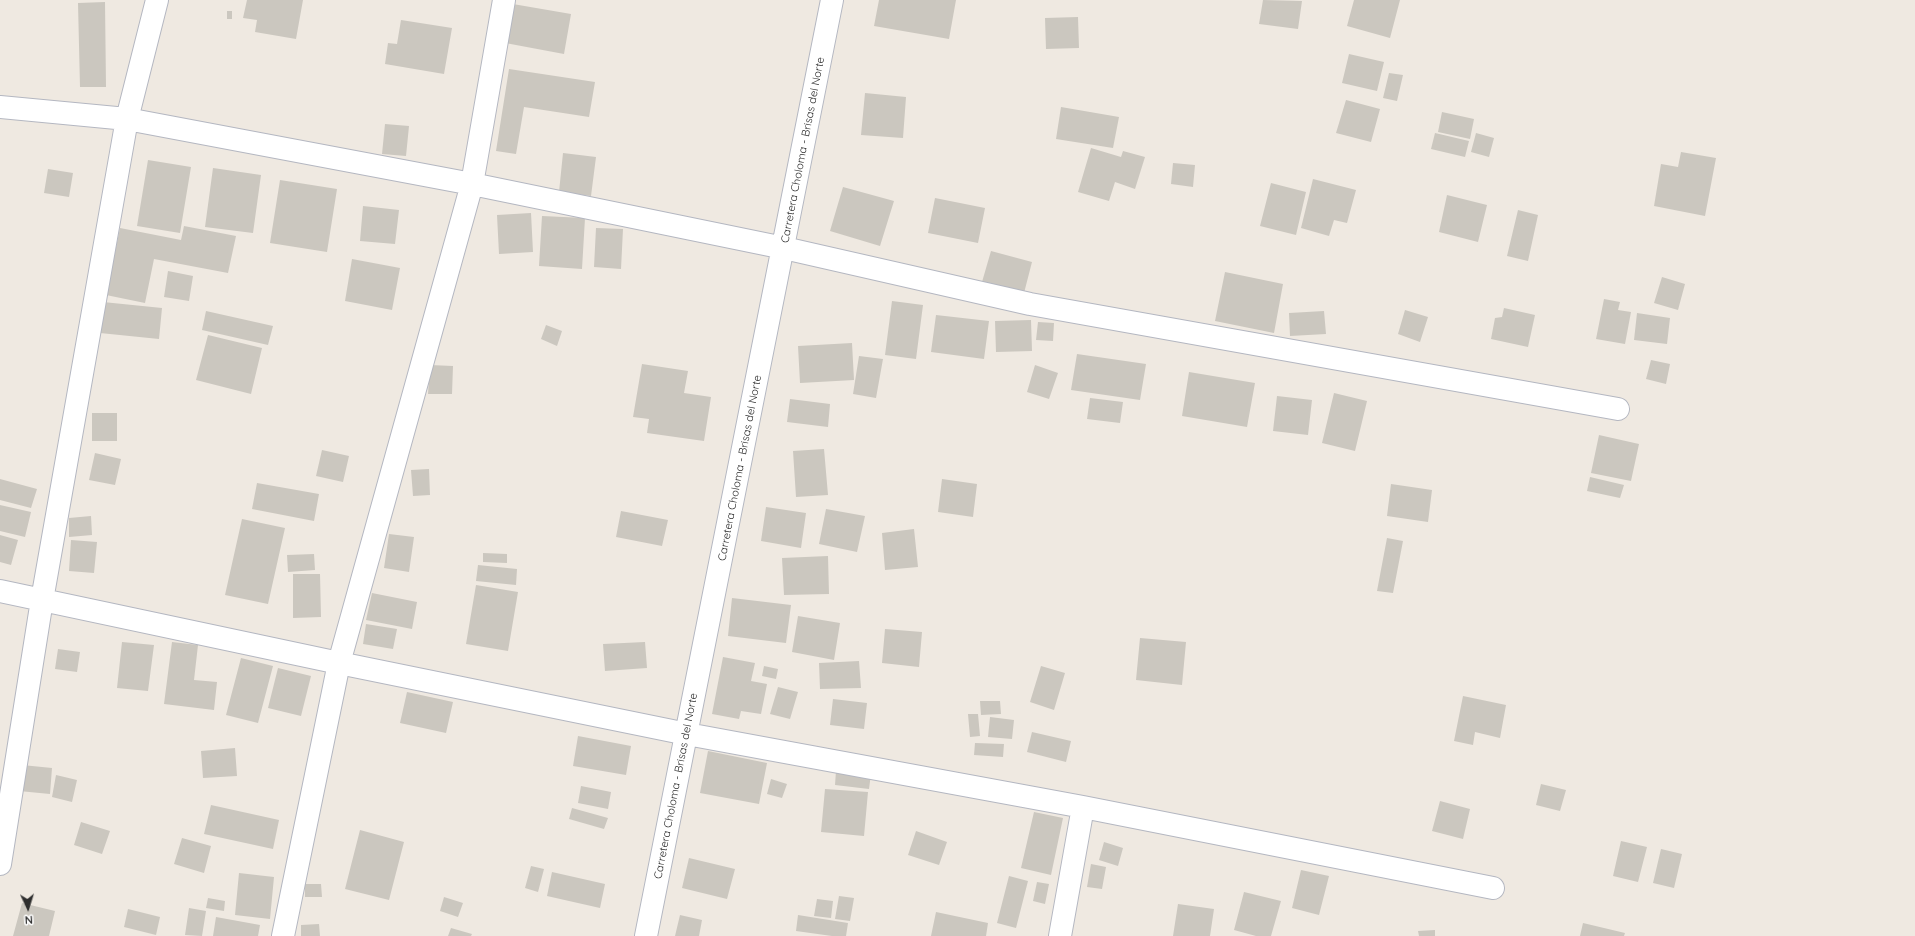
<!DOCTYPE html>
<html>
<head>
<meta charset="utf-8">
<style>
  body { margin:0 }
  #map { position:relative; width:1915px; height:936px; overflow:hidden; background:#efe9e1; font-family:Quicksand,sans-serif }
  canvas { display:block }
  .north { position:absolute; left:8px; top:888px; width:40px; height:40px; -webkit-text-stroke:3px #fff; paint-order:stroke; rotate:176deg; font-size:11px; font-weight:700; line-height:16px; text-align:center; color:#2e2e2e }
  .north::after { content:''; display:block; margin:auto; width:14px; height:18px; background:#2e2e2e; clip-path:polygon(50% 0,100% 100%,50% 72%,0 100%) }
</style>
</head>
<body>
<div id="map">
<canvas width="1915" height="936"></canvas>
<div class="north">N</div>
</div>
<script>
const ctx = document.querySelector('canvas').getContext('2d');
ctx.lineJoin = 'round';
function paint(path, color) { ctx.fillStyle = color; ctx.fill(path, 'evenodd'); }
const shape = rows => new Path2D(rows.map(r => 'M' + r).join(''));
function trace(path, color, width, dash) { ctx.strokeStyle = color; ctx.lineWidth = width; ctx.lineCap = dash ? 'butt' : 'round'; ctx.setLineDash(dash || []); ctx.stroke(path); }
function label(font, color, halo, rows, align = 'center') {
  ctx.font = font + ' Quicksand,sans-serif'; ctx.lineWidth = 3; ctx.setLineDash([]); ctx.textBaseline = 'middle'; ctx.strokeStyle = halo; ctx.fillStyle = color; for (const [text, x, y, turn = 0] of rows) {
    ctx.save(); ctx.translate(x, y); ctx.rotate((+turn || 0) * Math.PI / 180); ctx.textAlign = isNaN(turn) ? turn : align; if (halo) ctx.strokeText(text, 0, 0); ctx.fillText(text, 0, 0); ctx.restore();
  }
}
paint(shape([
  [247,0,303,0,296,39,255,32,257,20,243,18],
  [879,0,956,0,949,39,874,26],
  [1263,0,1302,1,1298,29,1259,24],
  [1354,0,1400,0,1390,38,1347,26],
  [105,2,106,87,80,87,78,3],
  [507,3,571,14,564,54,500,42],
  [227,11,232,11,232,19,227,19],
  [1078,17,1079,48,1046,49,1045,18],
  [401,20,452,28,444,74,385,64,388,43,397,44],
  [1349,54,1384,62,1377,91,1342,83],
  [509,69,595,82,589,117,524,107,516,154,496,151],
  [1389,73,1403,75,1397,101,1383,98],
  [865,93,906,97,903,138,861,135],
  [1346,100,1380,109,1371,142,1336,133],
  [1061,107,1119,117,1113,148,1056,139],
  [1442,112,1474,119,1470,139,1438,132],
  [385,124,409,126,406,156,382,154],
  [1435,133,1469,141,1465,157,1431,149],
  [1476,133,1494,138,1489,157,1471,152],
  [1091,148,1121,157,1123,151,1145,157,1135,189,1115,182,1109,201,1078,192],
  [1681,152,1716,158,1705,216,1654,206,1661,164,1678,167],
  [563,153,596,157,591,196,559,192],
  [148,160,191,167,180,233,137,226],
  [1173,163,1195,165,1193,187,1171,184],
  [213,168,261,175,253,233,205,227],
  [48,169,73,173,69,197,44,193],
  [1313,179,1356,190,1347,223,1334,220,1329,236,1301,228],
  [280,180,337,189,327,252,270,243],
  [1271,183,1306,192,1296,235,1260,226],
  [843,187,894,201,880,246,830,231],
  [1447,195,1487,205,1478,242,1439,232],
  [935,198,985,208,978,243,928,233],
  [363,206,399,210,395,244,360,241],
  [1518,210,1538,215,1528,261,1507,256],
  [531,213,533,252,499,254,497,215],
  [542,216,585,218,582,269,539,266],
  [184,226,236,236,228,273,154,259,145,303,106,295,120,228,181,240],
  [596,228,623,229,621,269,594,267],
  [991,251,1032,262,1024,293,982,282],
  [352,259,400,268,392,310,345,301],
  [168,271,193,276,189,301,164,297],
  [1225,272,1283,284,1274,333,1215,321],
  [1662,277,1685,284,1678,310,1654,303],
  [1604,299,1620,302,1618,310,1631,312,1625,344,1596,339],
  [892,301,923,305,916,359,885,355],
  [103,302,162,308,159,339,100,333],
  [1504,308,1535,315,1528,347,1491,339,1495,318,1502,317],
  [1405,310,1428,317,1420,342,1398,334],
  [206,311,273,326,268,345,202,330],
  [1324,311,1326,334,1290,336,1289,313],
  [1637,313,1670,318,1667,344,1634,340],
  [936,315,989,321,984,359,931,352],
  [1031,320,1032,351,996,352,995,321],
  [1038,322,1054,323,1053,341,1036,340],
  [546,325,562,331,557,346,541,339],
  [208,335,262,348,251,394,196,380],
  [852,343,854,380,800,383,798,346],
  [1077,354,1146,364,1140,400,1071,390],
  [859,356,883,359,876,398,853,394],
  [1651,360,1670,364,1666,384,1646,379],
  [642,364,688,371,684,393,711,397,704,441,647,433,649,419,633,417],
  [430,365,453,366,452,394,428,394],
  [1035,365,1058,373,1049,399,1027,392],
  [1189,372,1255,383,1247,427,1182,416],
  [1334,393,1367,401,1355,451,1322,443],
  [1277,396,1312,400,1308,435,1273,431],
  [1090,398,1123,402,1120,423,1087,419],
  [790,399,830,404,828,427,787,422],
  [92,413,117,413,117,441,92,441],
  [1599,435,1639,444,1631,481,1591,473],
  [824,449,828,495,796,497,793,451],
  [322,450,349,456,343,482,316,476],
  [95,453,121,459,115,485,89,480],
  [429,469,430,495,413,496,411,470],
  [1590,477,1624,485,1620,498,1587,491],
  [0,479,37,489,31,508,0,500],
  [942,479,977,484,973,517,938,512],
  [257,483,319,494,314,521,252,509],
  [1391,484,1432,490,1428,522,1387,516],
  [0,505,31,512,25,537,0,531],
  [766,507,806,513,801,548,761,541],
  [826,509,865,516,857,552,819,544],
  [621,511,668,520,662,546,616,537],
  [91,516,92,535,69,537,69,518],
  [242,519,285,528,268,604,225,595],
  [914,529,918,567,885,570,882,533],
  [389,534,414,537,409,572,384,568],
  [0,535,18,540,11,565,0,562],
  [1387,538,1403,541,1393,593,1377,591],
  [71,540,97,542,94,573,69,571],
  [483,553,507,554,507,563,483,562],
  [314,554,315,570,288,572,287,555],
  [828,556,829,594,784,595,782,558],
  [478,565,517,569,516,585,476,581],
  [293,574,320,574,321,617,293,618],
  [476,585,518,592,508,651,466,644],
  [372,593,417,602,412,629,366,620],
  [732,598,791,605,786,643,728,636],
  [798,616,840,623,834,660,792,652],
  [366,624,397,629,393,649,363,644],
  [885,629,922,632,919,667,882,663],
  [1140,638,1186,642,1182,685,1136,680],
  [122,642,154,645,148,691,117,688],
  [172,642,198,645,194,680,217,682,214,710,164,704],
  [645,642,647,668,605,671,603,644],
  [58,649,80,652,77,672,55,669],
  [723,657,755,663,751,681,767,684,761,714,741,711,739,719,712,714],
  [241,658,273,666,258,723,226,715],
  [859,661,861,688,820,689,819,663],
  [764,666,778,669,776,679,762,676],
  [1041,666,1065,673,1054,710,1030,702],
  [278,668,311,676,301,716,268,708],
  [778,687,798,692,790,719,770,714],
  [407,692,453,702,446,733,400,723],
  [1463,696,1506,705,1500,738,1475,732,1473,745,1454,741],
  [833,699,867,703,864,729,830,725],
  [980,701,1000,701,1001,714,981,715],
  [968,714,978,714,980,736,970,737],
  [990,717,1014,720,1012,739,988,737],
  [1032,732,1071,741,1066,762,1027,752],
  [578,736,631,746,626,775,573,766],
  [975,743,1004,744,1003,757,974,755],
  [235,748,237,776,203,778,201,751],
  [708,751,767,763,759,804,700,793],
  [22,765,52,768,50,794,19,791],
  [836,771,871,774,869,789,835,785],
  [56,775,77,780,72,802,52,797],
  [771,779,787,784,782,798,767,794],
  [1541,784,1566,790,1560,811,1536,805],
  [581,786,611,792,608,809,578,803],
  [825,789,868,792,864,836,821,832],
  [1440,801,1470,809,1463,839,1432,831],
  [211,805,279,820,273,849,204,834],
  [572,808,608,818,604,829,569,819],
  [1034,812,1063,818,1051,875,1021,868],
  [81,822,110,831,102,854,74,845],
  [360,830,404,842,389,900,345,889],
  [916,831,947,842,939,865,908,855],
  [182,838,211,846,204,873,174,864],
  [1621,841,1647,847,1638,882,1613,876],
  [1104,842,1123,848,1118,866,1099,860],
  [1661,849,1682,854,1674,888,1653,883],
  [689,858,735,869,727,899,682,888],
  [1091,864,1106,867,1102,889,1087,887],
  [531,866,544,869,538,892,525,888],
  [1301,870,1329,876,1319,915,1292,908],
  [552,872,605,884,600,908,547,896],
  [239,873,274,877,270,919,235,915],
  [1009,876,1028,881,1016,928,997,923],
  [1037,882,1049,884,1045,904,1033,901],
  [305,884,321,884,322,897,305,897],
  [1244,892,1281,901,1271,936,1256,936,1234,930],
  [839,896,854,898,850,921,835,919],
  [444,897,463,903,458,917,440,911],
  [208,898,225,901,224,911,206,908],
  [817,899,833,901,831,918,814,916],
  [22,903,55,911,49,936,13,936],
  [1178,904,1214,909,1210,936,1173,936],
  [189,908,206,911,202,936,185,935],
  [128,909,160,917,156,935,124,927],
  [936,912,988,923,986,936,931,936],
  [680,915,702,920,699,936,675,936],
  [798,915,848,923,846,936,832,936,796,931],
  [216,917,260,925,258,936,213,936],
  [1583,923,1625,933,1624,936,1580,936],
  [319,924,320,936,301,936,301,925],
  [451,928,472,934,471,936,448,936],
  [1435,930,1435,936,1419,936,1418,931]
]), '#cbc7bf');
const minor = shape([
  [0,107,127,119,472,184,784,248,1030,304,1618,409],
  [0,591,339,663,687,734,1083,807,1493,888],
  [0,864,42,600,127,119,157,0],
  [283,936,339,663,472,184,504,0],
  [646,936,832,0],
  [1060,936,1083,807]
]);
trace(minor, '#b4b7c1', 24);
trace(minor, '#fff', 22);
label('11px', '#2e2e2e', '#fff', [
  ["Carretera Choloma - Brisas del Norte",803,150,-79],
  ["Carretera Choloma - Brisas del Norte",740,468,-79],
  ["Carretera Choloma - Brisas del Norte",676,786,-79]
]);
</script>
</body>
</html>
